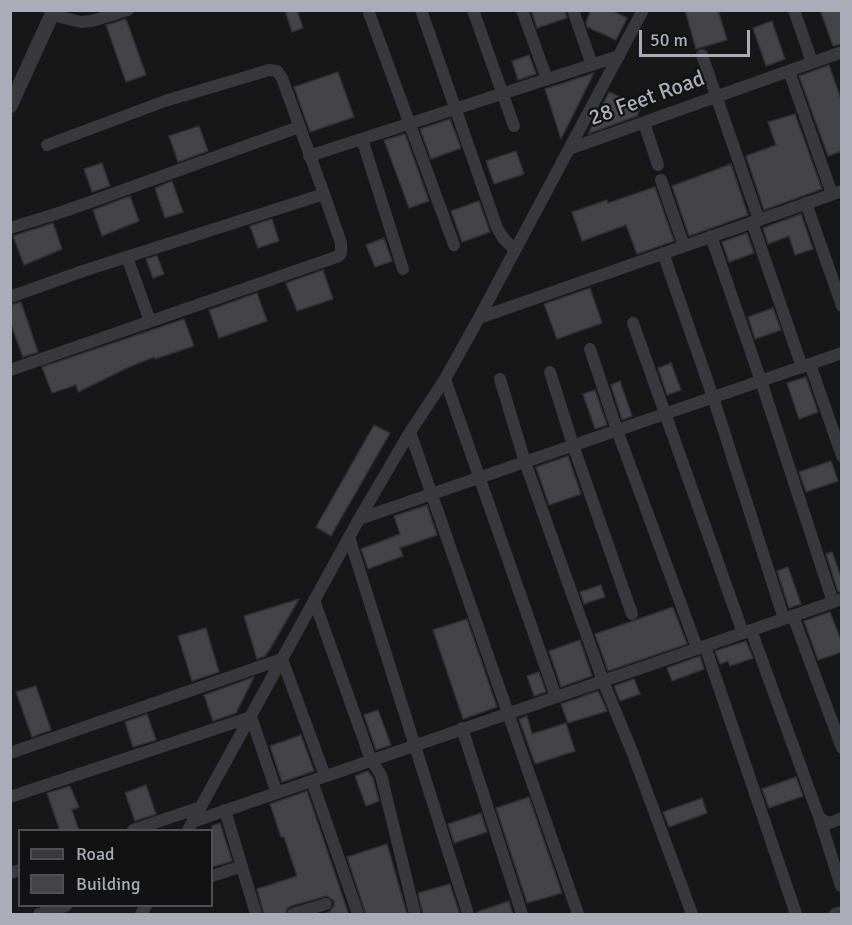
<!DOCTYPE html>
<html>
<head>
<meta charset="utf-8">
<style>
  body { margin:0 }
  #map { position:relative; width:852px; height:925px; overflow:hidden; background:#171718; font-family:Signika,sans-serif }
  canvas { display:block }
  .frame { position:absolute; inset:0; border:12px solid #aaadb7; pointer-events:none }
  .legend { position:absolute; left:18px; top:829px; width:195px; height:78px; box-sizing:border-box; background:#121213; border:2px solid #4f5055; margin:0; padding:8px 10px; list-style:none; font-size:18px; color:#aaadb7 }
  .legend li { display:flex; align-items:center; gap:12px; height:30px }
  .legend b { width:30px; border:2px solid #4f5055 }
  .scale { position:absolute; left:639px; top:30px; width:111px; height:27px; box-sizing:border-box; border:3px solid #aaadb7; border-top:0; padding-left:8px; font-size:18px; line-height:21px; white-space:nowrap; color:#aaadb7; -webkit-text-stroke:4px #121213; paint-order:stroke }
</style>
</head>
<body>
<div id="map">
<canvas width="852" height="925"></canvas>
<div class="frame"></div>
<ul class="legend">
<li><b style="height:8px;background:#38383d"></b>Road</li>
<li><b style="height:16px;background:#444448"></b>Building</li>
</ul>
<div class="scale">50 m</div>
</div>
<script>
const ctx = document.querySelector('canvas').getContext('2d');
ctx.lineJoin = 'round';
function paint(path, color) { ctx.fillStyle = color; ctx.fill(path, 'evenodd'); }
const shape = rows => new Path2D(rows.map(r => 'M' + r).join(''));
function trace(path, color, width, dash) { ctx.strokeStyle = color; ctx.lineWidth = width; ctx.lineCap = dash ? 'butt' : 'round'; ctx.setLineDash(dash || []); ctx.stroke(path); }
function label(font, color, halo, rows, align = 'center') {
  ctx.font = font + ' Signika,sans-serif'; ctx.lineWidth = 4.5; ctx.setLineDash([]); ctx.textBaseline = 'middle'; ctx.strokeStyle = halo; ctx.fillStyle = color; for (const [text, x, y, turn = 0] of rows) {
    ctx.save(); ctx.translate(x, y); ctx.rotate((+turn || 0) * Math.PI / 180); ctx.textAlign = isNaN(turn) ? turn : align; if (halo) ctx.strokeText(text, 0, 0); ctx.fillText(text, 0, 0); ctx.restore();
  }
}
const building = shape([
  [285,10,297,10,303,28,292,32,285,10],
  [531,10,565,10,567,18,537,28,531,10],
  [591,10,611,10,627,18,616,40,587,27,586,22,591,10],
  [685,10,718,10,727,40,696,49,685,10],
  [820,10,842,10,842,44,833,46,820,10],
  [126,19,146,75,126,82,106,25,126,19],
  [772,21,785,59,766,66,753,28,772,21],
  [529,55,536,74,518,80,512,61,529,55],
  [829,65,842,102,842,151,828,156,799,76,829,65],
  [338,72,354,117,310,132,294,87,338,72],
  [594,73,561,139,545,89,594,73],
  [609,92,641,106,637,116,588,134,609,92],
  [795,114,822,189,764,210,746,156,776,145,768,122,795,114],
  [450,119,461,148,431,159,420,129,450,119],
  [199,126,208,151,178,162,169,136,199,126],
  [405,134,429,201,409,208,384,140,405,134],
  [516,151,524,174,494,184,486,161,516,151],
  [102,163,110,186,92,192,84,169,102,163],
  [731,164,748,215,689,236,672,186,731,164],
  [172,181,183,212,165,218,155,188,172,181],
  [655,187,674,241,637,254,626,225,582,241,572,212,607,200,608,203,655,187],
  [130,196,139,221,102,236,93,210,130,196],
  [479,201,490,232,462,242,451,211,479,201],
  [801,214,813,249,795,255,789,236,768,244,763,228,801,214],
  [272,219,279,241,258,248,250,226,272,219],
  [53,223,62,249,24,265,13,236,53,223],
  [747,233,754,253,729,262,722,242,747,233],
  [384,238,392,261,375,267,366,245,384,238],
  [157,256,164,274,153,278,146,259,157,256],
  [323,270,333,299,297,311,286,283,323,270],
  [590,288,602,323,557,339,544,304,590,288],
  [257,293,267,321,219,338,209,310,257,293],
  [21,302,38,352,23,357,10,322,10,305,21,302],
  [773,308,781,330,755,339,748,317,773,308],
  [184,319,194,346,155,359,154,357,129,367,78,392,76,385,52,393,42,367,184,319],
  [671,363,681,390,667,395,658,368,671,363],
  [806,377,818,412,799,419,787,383,806,377],
  [620,381,632,416,622,420,611,385,620,381],
  [595,390,607,425,595,429,583,394,595,390],
  [374,425,390,433,331,536,316,527,374,425],
  [568,456,581,494,549,505,536,467,568,456],
  [831,461,838,481,806,492,799,472,831,461],
  [427,505,437,535,400,548,403,556,368,569,361,549,400,534,394,516,427,505],
  [832,552,842,580,842,591,838,592,826,554,832,552],
  [788,567,801,604,789,608,777,571,788,567],
  [601,585,605,597,584,604,580,592,601,585],
  [299,599,270,649,265,656,257,659,244,616,299,599],
  [673,607,687,644,608,671,595,634,673,607],
  [830,612,842,643,842,652,818,660,804,621,830,612],
  [467,619,497,707,463,719,433,630,467,619],
  [206,628,219,672,192,681,178,636,206,628],
  [580,640,592,676,561,687,549,651,580,640],
  [746,641,753,658,730,666,728,661,720,664,715,651,746,641],
  [700,656,704,669,672,681,667,668,700,656],
  [539,672,546,692,534,696,527,676,539,672],
  [254,677,236,713,213,721,204,695,254,677],
  [634,679,640,694,620,701,614,686,634,679],
  [36,686,51,730,32,737,16,692,36,686],
  [598,691,607,711,568,723,561,704,598,691],
  [378,710,391,745,376,750,364,715,378,710],
  [147,714,156,740,133,747,125,722,147,714],
  [527,716,532,734,566,723,575,751,535,764,519,719,527,716],
  [301,735,314,771,282,782,270,746,301,735],
  [368,771,373,778,379,801,366,806,355,776,368,771],
  [796,777,803,796,769,808,762,789,796,777],
  [146,785,156,814,135,821,125,793,146,785],
  [70,786,79,807,72,810,79,831,60,831,47,793,70,786],
  [307,791,349,915,320,915,329,912,334,906,334,901,327,896,291,906,287,909,285,915,264,915,257,889,297,876,284,837,281,837,270,804,307,791],
  [529,797,562,893,527,903,496,808,529,797],
  [702,798,707,813,669,827,663,812,702,798],
  [481,813,487,832,454,843,448,824,481,813],
  [220,823,232,861,212,867,212,826,220,823],
  [387,844,407,914,366,915,347,857,387,844],
  [450,884,460,915,423,915,418,893,450,884],
  [509,901,513,915,477,915,477,912,509,901]
]);
paint(building, '#444448');
trace(building, '#313134', 1.5);
trace(shape([
  [368,10,454,245],
  [421,10,497,228,504,239,515,250],
  [473,10,514,126],
  [522,10,547,79],
  [573,10,592,65],
  [794,10,812,62],
  [52,15,81,22,92,21,128,10],
  [702,55,759,220],
  [789,71,832,194],
  [644,123,658,165],
  [362,139,403,269],
  [569,149,842,52],
  [309,156,619,56],
  [661,180,684,246],
  [806,203,842,306],
  [752,222,802,367],
  [10,228,65,211,299,127],
  [711,236,761,381,833,602],
  [663,253,713,397,784,619],
  [127,257,150,321],
  [10,297,83,271,324,194],
  [479,318,842,191],
  [633,323,743,633],
  [590,349,617,430,697,648],
  [810,364,842,456],
  [10,370,339,256,341,253,341,243,324,194,282,78,277,71,269,70,165,101,47,145],
  [550,372,573,445,632,614],
  [445,379,556,697],
  [500,379,525,462,603,681,633,754,692,914],
  [410,432,578,914],
  [359,519,842,353],
  [349,537,468,914],
  [314,600,371,760,381,775,415,914],
  [793,616,842,748],
  [751,630,819,817,824,821,830,823,842,818],
  [705,646,796,914],
  [282,659,325,776],
  [462,728,522,914],
  [10,753,282,659],
  [312,781,358,914],
  [10,797,251,717,277,793],
  [225,810,256,914],
  [819,817,841,886],
  [192,822,842,599],
  [133,830,201,807],
  [188,830,359,519,410,432,445,379,479,318,643,10],
  [10,873,20,870],
  [212,876,242,866],
  [39,914,66,906],
  [141,914,146,906],
  [293,914,326,904],
  [835,914,842,912]
]), '#38383d', 12);
trace(shape([
  [10,106,54,10]
]), '#38383d', 15);
label('22px', '#aaadb7', '#121213', [
  ["28 Feet Road",647,99,-20]
]);
</script>
</body>
</html>
